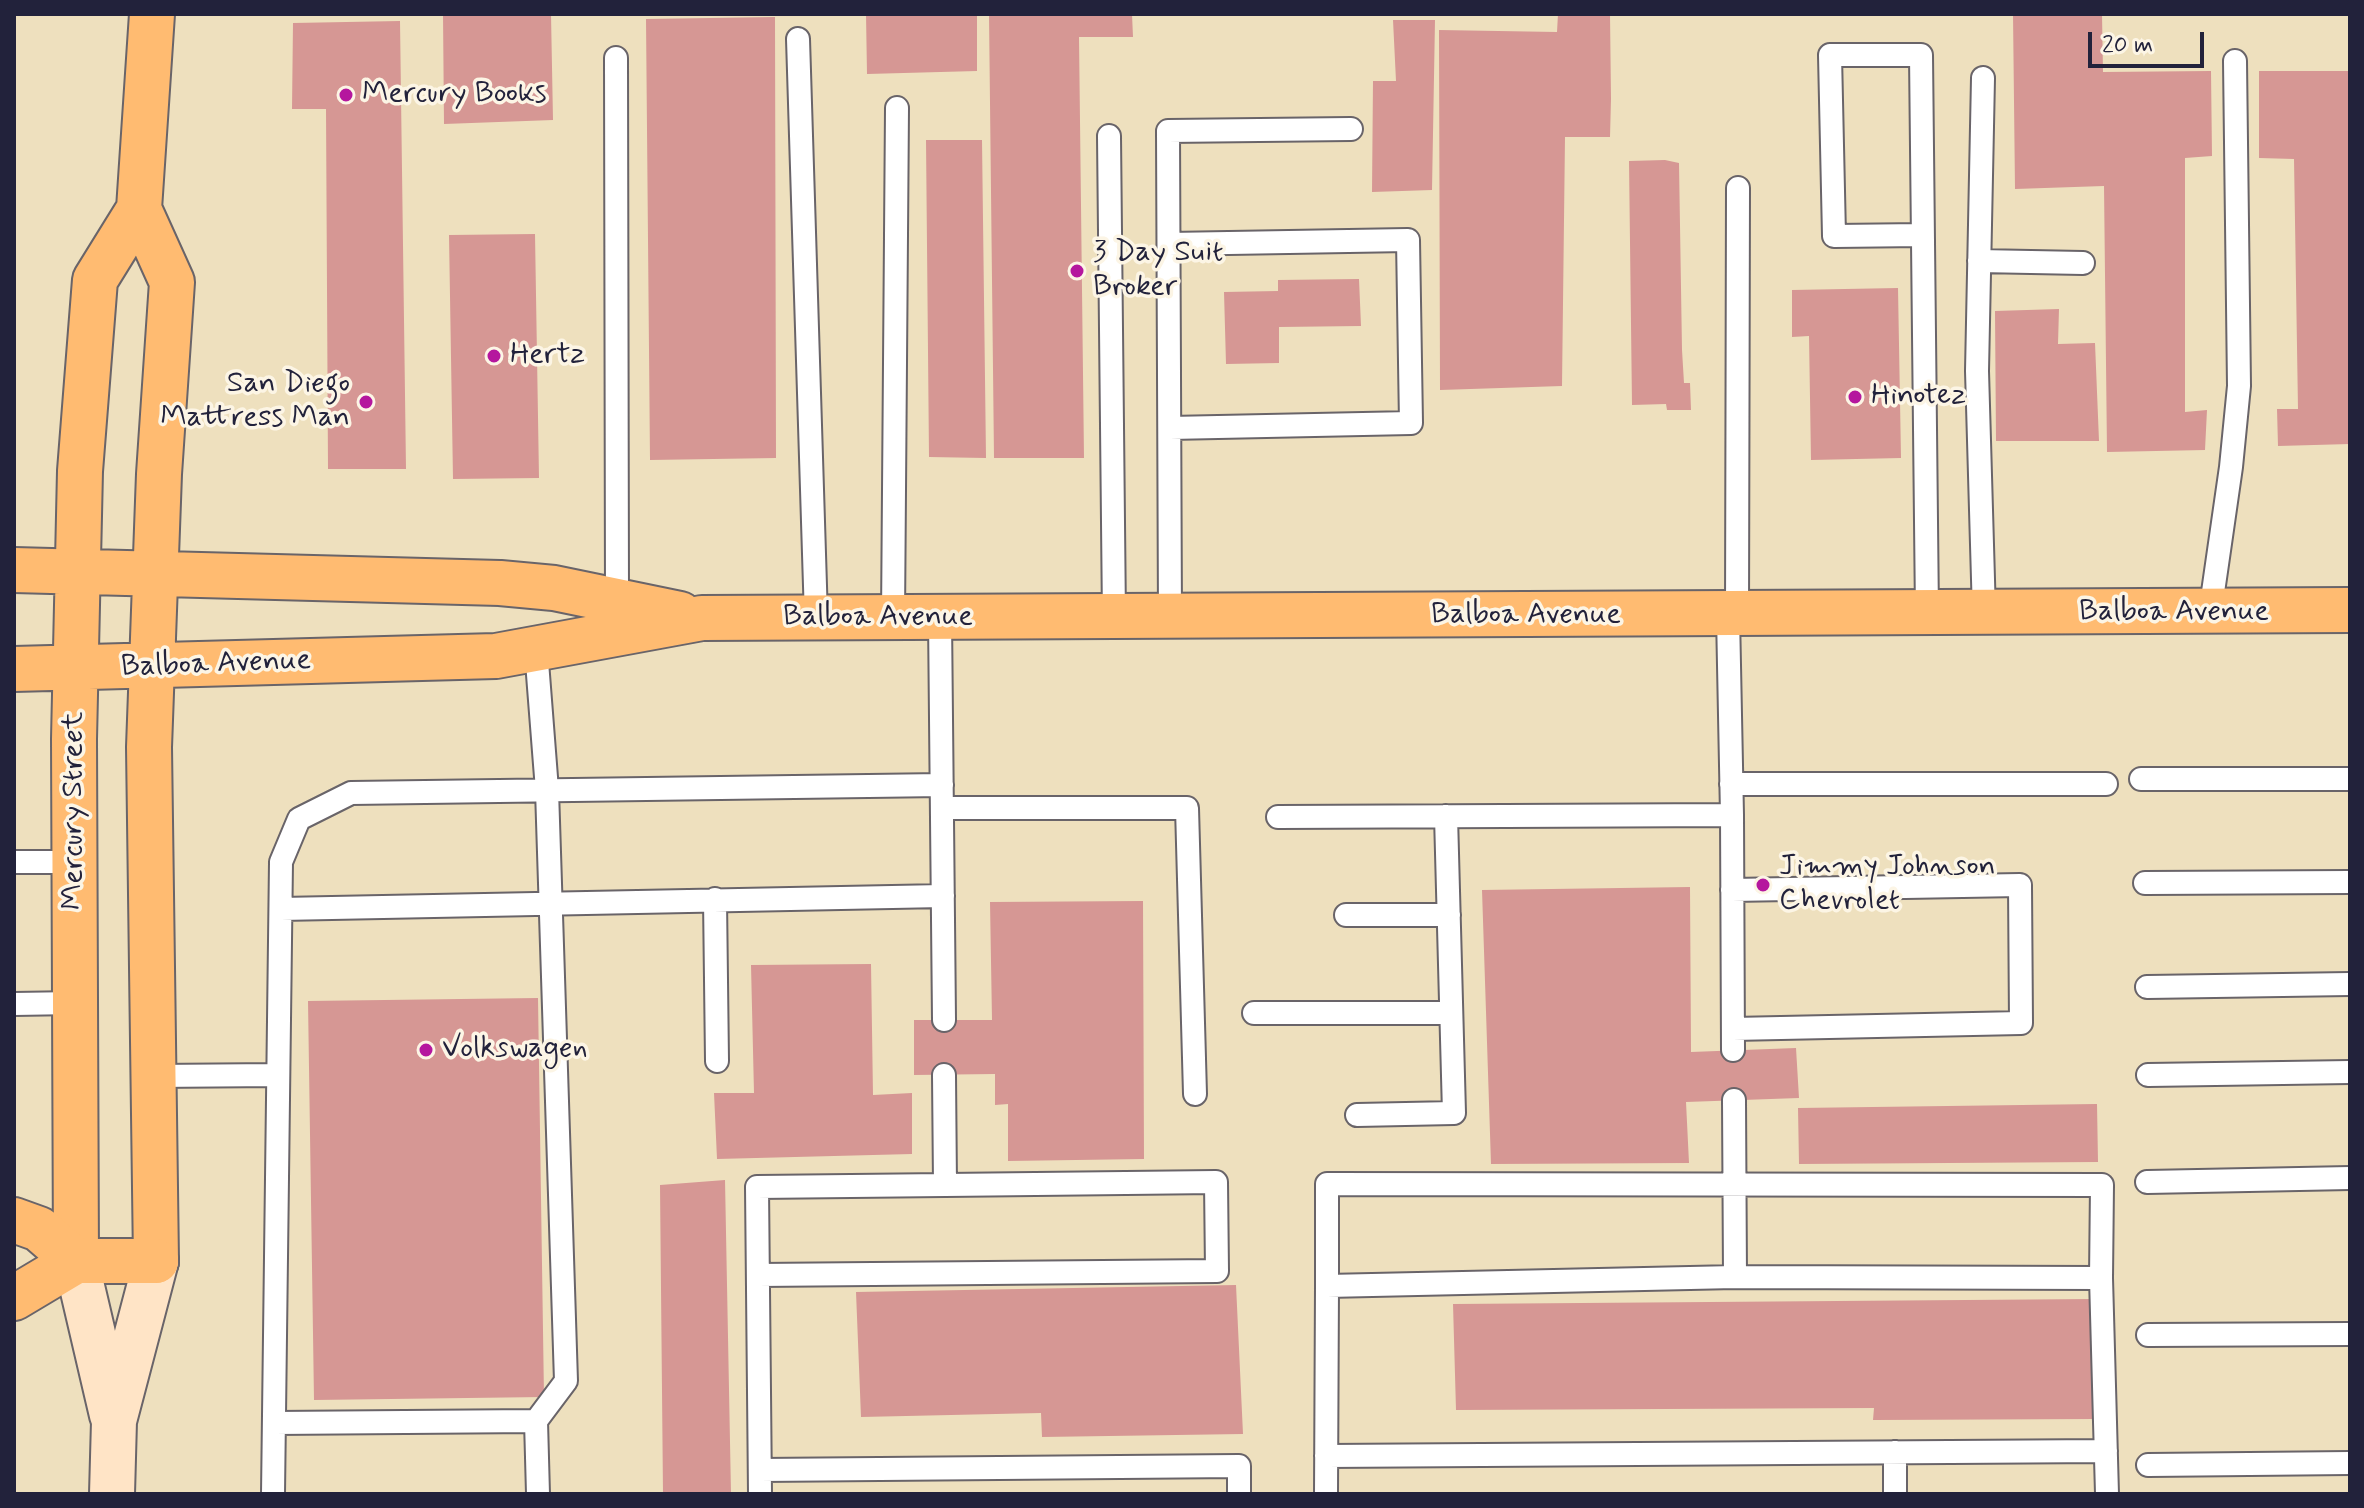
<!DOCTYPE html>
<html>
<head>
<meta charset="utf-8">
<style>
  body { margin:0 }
  #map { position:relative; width:2364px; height:1508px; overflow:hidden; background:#eee0be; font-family:Mynerve,sans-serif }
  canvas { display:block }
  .frame { position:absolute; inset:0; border:16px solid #22223b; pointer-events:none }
  .scale { position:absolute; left:2088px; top:32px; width:116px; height:36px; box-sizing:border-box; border:4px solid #22223b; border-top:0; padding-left:10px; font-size:24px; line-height:28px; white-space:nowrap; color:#22223b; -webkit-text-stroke:6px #fcf5e5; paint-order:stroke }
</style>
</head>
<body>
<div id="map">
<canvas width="2364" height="1508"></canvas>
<div class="frame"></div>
<div class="scale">20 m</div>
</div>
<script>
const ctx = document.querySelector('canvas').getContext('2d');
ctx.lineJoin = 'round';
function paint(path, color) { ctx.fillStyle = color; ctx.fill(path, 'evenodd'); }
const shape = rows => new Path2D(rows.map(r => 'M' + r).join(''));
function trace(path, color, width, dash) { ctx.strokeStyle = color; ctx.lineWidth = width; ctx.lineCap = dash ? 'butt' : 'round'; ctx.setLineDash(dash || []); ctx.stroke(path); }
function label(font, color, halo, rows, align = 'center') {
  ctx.font = font + ' Mynerve,sans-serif'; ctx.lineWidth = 7; ctx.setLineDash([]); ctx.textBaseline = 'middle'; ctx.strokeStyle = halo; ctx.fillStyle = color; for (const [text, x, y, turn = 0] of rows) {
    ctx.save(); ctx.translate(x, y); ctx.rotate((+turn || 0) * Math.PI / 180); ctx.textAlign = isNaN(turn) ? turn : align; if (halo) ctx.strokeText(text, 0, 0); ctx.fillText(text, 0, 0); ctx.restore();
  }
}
paint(shape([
  [443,14,551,14,553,120,444,124],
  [866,14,977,14,977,71,867,74],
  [989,14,1132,14,1133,37,1079,37,1084,458,994,458],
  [1558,14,1610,14,1611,99,1610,137,1565,137,1562,386,1440,390,1439,30,1557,32],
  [2013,14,2102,14,2103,72,2211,71,2212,156,2185,158,2185,412,2207,410,2205,450,2107,452,2104,186,2015,189],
  [775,17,776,458,650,460,646,19],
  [1393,20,1435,20,1432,190,1372,192,1373,81,1396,81],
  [400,21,406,469,328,469,326,109,292,109,293,23],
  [2259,71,2350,71,2350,444,2278,446,2277,409,2298,409,2294,159,2259,158],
  [926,140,982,140,986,458,929,457],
  [1665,160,1679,163,1682,350,1684,383,1690,383,1691,410,1667,410,1666,404,1632,405,1629,161],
  [535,234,539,478,453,479,449,235],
  [1359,279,1361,326,1279,327,1279,363,1226,364,1224,292,1278,291,1278,280],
  [1898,288,1901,458,1811,460,1809,336,1792,337,1792,290],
  [2059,309,2058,344,2095,343,2099,441,1996,441,1995,311],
  [1690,887,1691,1052,1796,1048,1799,1098,1686,1102,1689,1163,1491,1164,1482,890],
  [1143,901,1144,1159,1008,1161,1008,1104,995,1105,995,1074,914,1075,914,1020,992,1020,990,902],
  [871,964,873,1095,912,1093,912,1154,717,1159,714,1093,754,1093,751,965],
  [538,998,544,1397,314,1400,308,1001],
  [2097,1104,2098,1162,1799,1164,1798,1108],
  [725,1180,731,1494,663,1494,660,1185],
  [1236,1285,1243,1434,1042,1437,1041,1413,861,1417,856,1292],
  [2093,1299,2095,1419,1873,1420,1874,1408,1456,1410,1453,1304]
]), '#d69794');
const lane = shape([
  [798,39,816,618],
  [616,58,617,601],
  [1983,78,1977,371,1984,614],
  [1109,136,1114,618],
  [1922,235,1834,236,1830,55,1921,55,1927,614],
  [1169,244,1408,240,1411,423,1170,428],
  [1979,261,2083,263],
  [2210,613,2231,467,2239,386,2235,61],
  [1737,615,1738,188],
  [1170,617,1168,131,1351,129],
  [893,618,897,108],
  [940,618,944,1020],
  [536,649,547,790,566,1381,536,1421],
  [2141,779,2350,779],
  [1731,784,2106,784],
  [942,808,1187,808,1195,1094],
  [1732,815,1733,1050],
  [1278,817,1732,815,1728,615],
  [14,862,75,862],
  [2145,883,2350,882],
  [1732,890,2020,885,2021,1023,1733,1029],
  [715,899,717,1061],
  [281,909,943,896],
  [1346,915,1449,915],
  [2147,987,2350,984],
  [14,1004,75,1003],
  [1254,1013,1451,1013],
  [2148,1075,2350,1072],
  [153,1076,278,1075],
  [1357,1115,1454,1113,1446,816],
  [2147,1182,2350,1178],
  [758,1275,1217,1271,1216,1182,945,1185],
  [2101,1278,2107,1494],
  [1327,1286,1327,1184,2102,1185,2101,1278,1735,1277],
  [2148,1335,2350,1334],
  [274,1423,536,1421,538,1494],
  [1895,1452,1895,1494],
  [1326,1456,2106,1451],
  [2148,1465,2350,1463],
  [760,1470,1239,1466,1239,1494],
  [273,1494,281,862,299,819,351,793,942,785],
  [760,1494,757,1187,945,1185,944,1075],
  [1326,1494,1327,1286,1735,1277,1734,1100]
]);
const secondary = shape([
  [76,1261,112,1415],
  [112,1494,114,1421,156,1261]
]);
const primary = shape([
  [139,209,172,282,159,474,149,747,156,1261],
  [14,570,500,583,554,588,680,614],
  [14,669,496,656,702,618,2350,610],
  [76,1261,74,739,80,471,95,280,139,209,152,14]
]);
const highway = shape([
  [14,1220,39,1229,76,1261],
  [14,1298,76,1261,156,1261]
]);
trace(lane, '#696469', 26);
trace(secondary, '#696469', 48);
trace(primary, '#696469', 48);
trace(highway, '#696469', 48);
trace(lane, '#fff', 22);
trace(secondary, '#ffe4c6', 44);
trace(primary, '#ffbb71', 44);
trace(highway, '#ffbb71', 44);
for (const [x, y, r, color] of [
  [346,95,8,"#b5179e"],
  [1077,271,8,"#b5179e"],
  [494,356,8,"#b5179e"],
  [1855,397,8,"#b5179e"],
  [366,402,8,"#b5179e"],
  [1763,885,8,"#b5179e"],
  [426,1050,8,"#b5179e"]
]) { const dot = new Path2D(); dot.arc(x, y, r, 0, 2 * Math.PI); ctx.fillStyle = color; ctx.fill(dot); trace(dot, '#fcf5e5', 3); }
label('30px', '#22223b', '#fcf5e5', [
  ["Mercury Books",362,95],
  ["3 Day Suit",1093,254],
  ["Broker",1093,288],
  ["Hertz",510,356],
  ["San Diego",350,385,"right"],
  ["Mattress Man",350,419,"right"],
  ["Hinotez",1871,397],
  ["Jimmy Johnson",1779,868],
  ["Chevrolet",1779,902],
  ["Volkswagen",442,1050]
], 'left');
label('30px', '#22223b', '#fcf5e5', [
  ["Balboa Avenue",2174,613],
  ["Balboa Avenue",1526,616],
  ["Balboa Avenue",878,618],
  ["Balboa Avenue",216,665,-2],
  ["Mercury Street",75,811,-90]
]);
</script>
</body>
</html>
